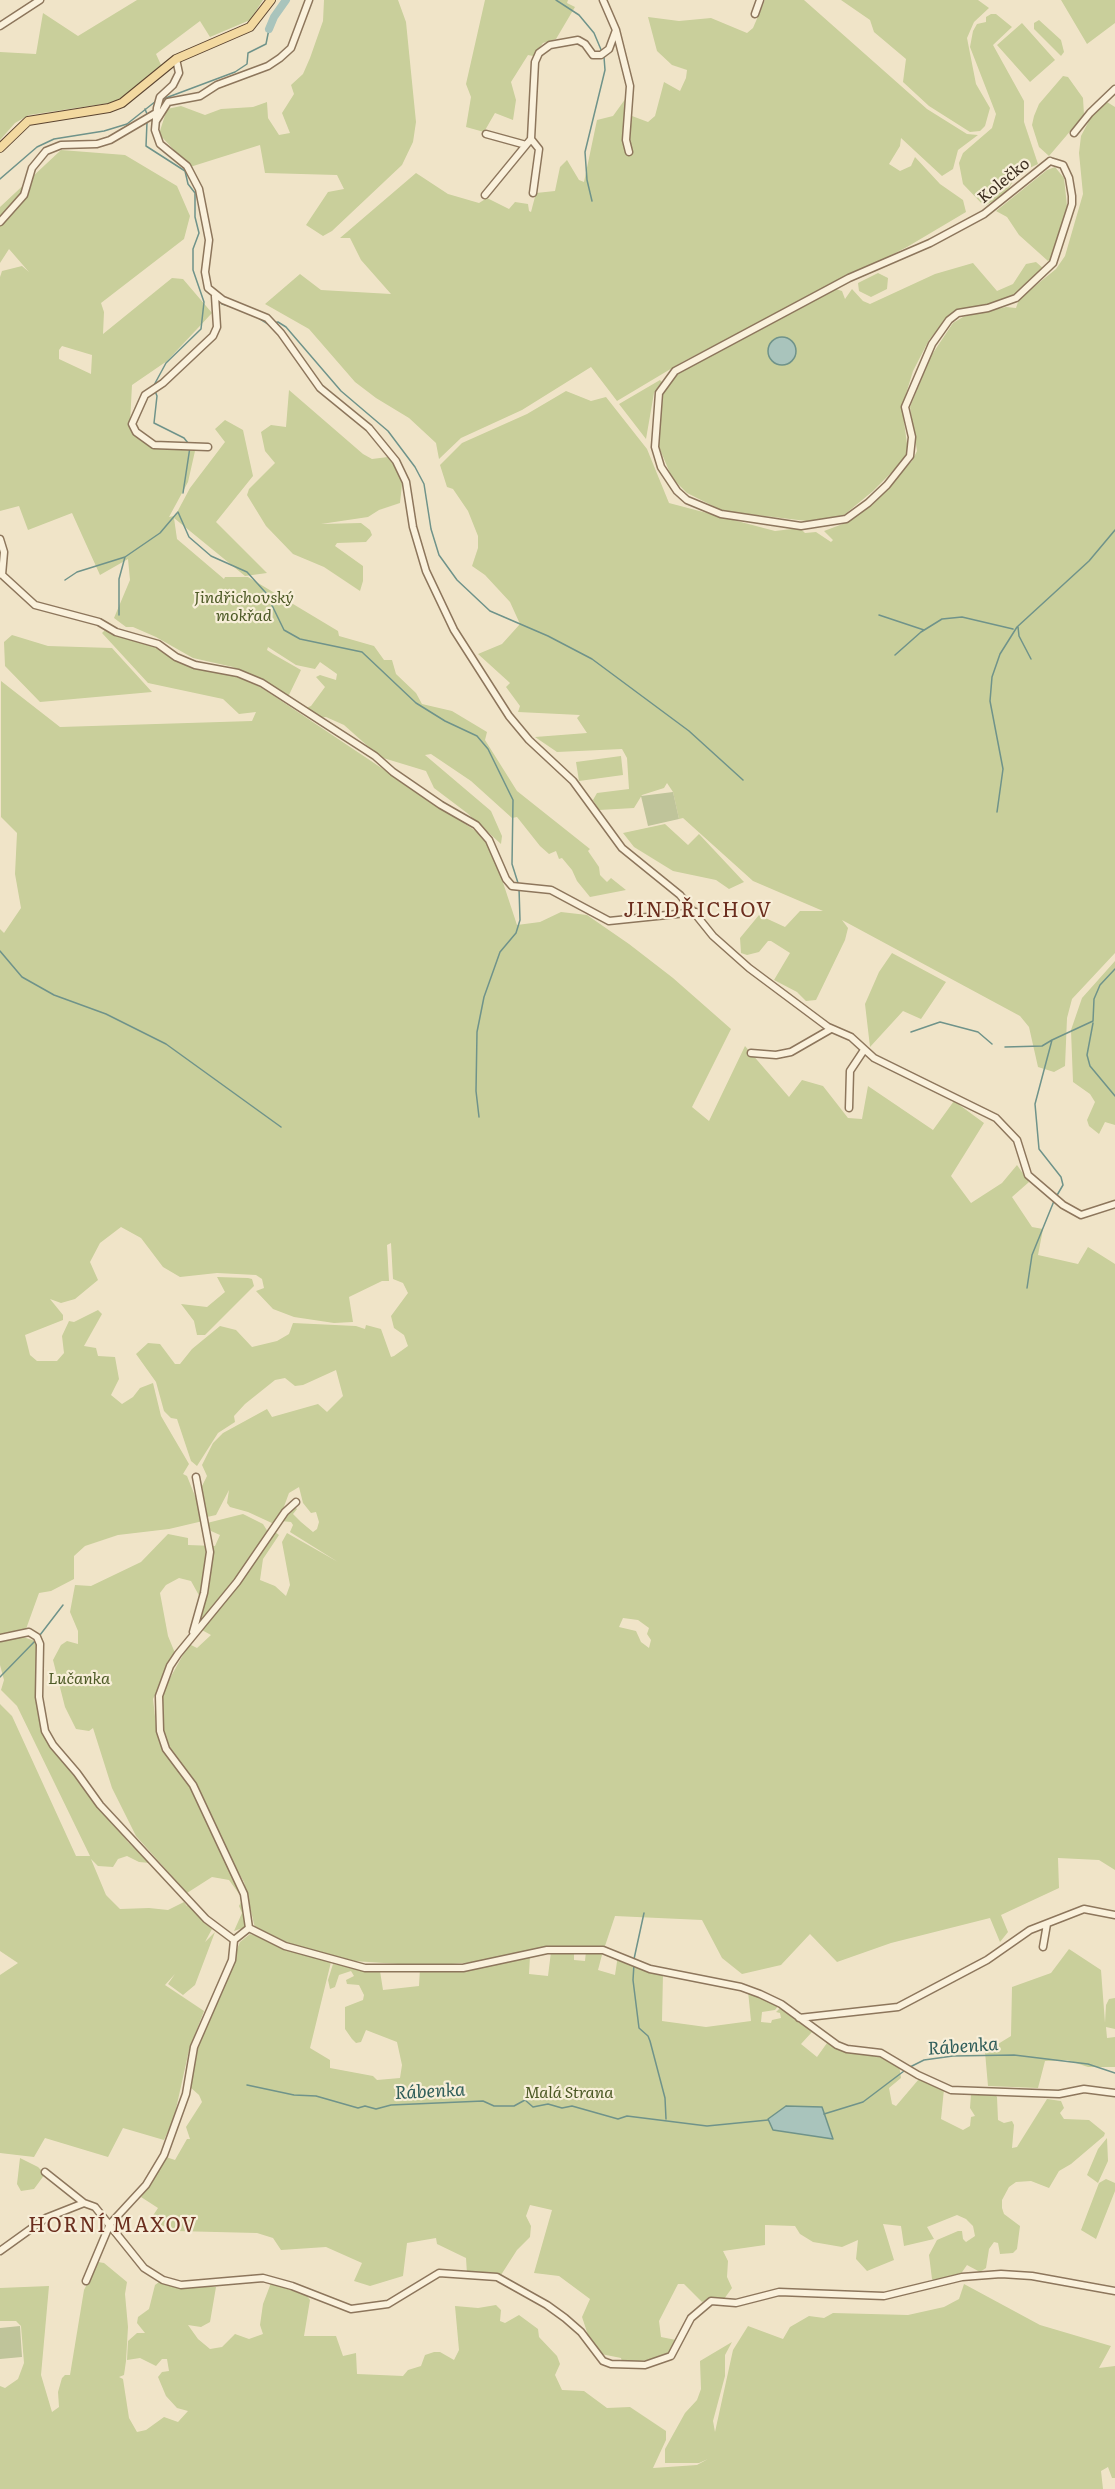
<!DOCTYPE html>
<html>
<head>
<meta charset="utf-8">
<style>
  body { margin:0 }
  canvas { display:block; background:#f0e4c8 }
</style>
</head>
<body>
<canvas width="1115" height="2489"></canvas>
<script>
const ctx = document.querySelector('canvas').getContext('2d');
ctx.lineJoin = 'round';
function paint(path, color) { ctx.fillStyle = color; ctx.fill(path, 'evenodd'); }
const shape = rows => new Path2D(rows.map(r => 'M' + r).join(''));
function trace(path, color, width, dash) { ctx.strokeStyle = color; ctx.lineWidth = width; ctx.lineCap = dash ? 'butt' : 'round'; ctx.setLineDash(dash || []); ctx.stroke(path); }
function label(font, color, halo, rows, align = 'center') {
  ctx.font = font + ' Literata,serif'; ctx.lineWidth = 4.5; ctx.setLineDash([]); ctx.textBaseline = 'middle'; ctx.strokeStyle = halo; ctx.fillStyle = color; for (const [text, x, y, turn = 0] of rows) {
    ctx.save(); ctx.translate(x, y); ctx.rotate((+turn || 0) * Math.PI / 180); ctx.textAlign = isNaN(turn) ? turn : align; if (halo) ctx.strokeText(text, 0, 0); ctx.fillText(text, 0, 0); ctx.restore();
  }
}
paint(shape([
  [137,0,263,0,250,20,210,37,200,21,156,54,161,65,116,102,29,115,15,123,0,140,0,52,36,54,43,13,78,36],
  [324,0,398,0,406,22,416,122,413,142,402,165,332,231,323,236,306,225,328,192,344,189,337,175,265,173,260,145,190,167,159,134,167,109,181,106,205,115,221,109,253,107,267,102,268,118,279,135,290,133,282,113,294,94,291,85,303,74,310,58,323,21],
  [485,0,568,0,567,3,575,7,556,39,543,43,533,56,528,55,511,82,516,100,513,120,495,113,484,132,466,127,471,97,466,84],
  [765,0,804,0,927,109,967,134,978,135,958,150,953,169,942,176,901,138,900,146,889,164,900,171,911,166,915,157,940,184,963,200,966,212,907,247,684,361,617,401,591,367,522,410,461,438,439,459,436,443,409,418,376,398,355,382,309,329,265,304,300,274,321,290,391,294,361,260,350,238,340,238,416,173,448,194,479,203,487,198,509,209,515,202,528,204,529,211,531,212,536,193,555,191,560,167,567,160,579,180,584,182,597,120,613,116,626,98,623,143,629,141,632,116,648,122,655,116,664,82,680,91,686,78,687,70,672,65,657,51,648,17,679,21,711,18,747,33,753,28],
  [841,0,978,0,989,8,974,22,967,38,976,84,990,108,985,126,980,131,970,132,929,106,903,82,906,59,874,32,870,20],
  [1061,0,1115,0,1115,23,1087,44],
  [991,14,996,14,1012,27,993,45,1024,101,1024,122,1038,164,1017,174,1005,195,984,206,963,184,959,163,963,153,992,128,996,114,970,47,973,31,977,24,986,22,986,17],
  [1039,20,1061,40,1064,52,1061,56,1034,29,1034,23],
  [1022,23,1055,60,1030,82,997,45],
  [1063,76,1068,77,1083,98,1084,115,1049,156,1039,147,1032,125,1034,116,1039,104],
  [1107,102,1115,107,1115,953,1072,999,1067,1018,1065,1066,1054,1072,1038,1067,1029,1027,1020,1016,842,920,848,928,845,940,816,1000,806,1001,797,992,774,980,790,953,771,941,768,941,759,952,747,955,741,953,740,938,759,915,785,927,800,911,823,911,753,881,683,818,679,819,673,792,667,783,664,788,642,795,634,808,599,810,593,800,597,793,629,789,627,758,622,749,557,752,535,737,587,733,577,718,580,715,518,712,520,706,506,687,510,683,478,654,502,644,520,624,510,602,485,575,472,566,478,548,478,536,468,511,453,489,447,487,440,465,462,443,527,414,566,391,591,401,606,397,647,449,669,503,775,531,800,528,805,533,816,532,831,542,833,540,824,531,848,522,870,505,912,461,917,451,910,407,931,356,953,323,963,317,1006,307,1016,308,1019,299,1056,269,1065,256,1083,194,1079,153,1081,136,1091,117],
  [61,150,125,155,177,186,190,216,184,239,101,303,104,312,103,334,172,278,183,279,212,313,167,361,132,385,130,423,134,433,153,448,170,446,195,451,188,482,169,517,174,516,174,518,190,488,225,442,215,429,225,420,243,430,253,476,216,522,267,573,245,576,174,518,177,539,224,579,225,577,248,577,338,631,339,636,374,646,384,660,392,660,396,674,416,693,422,704,452,711,487,732,485,740,517,791,590,849,588,851,599,867,600,875,607,882,611,878,626,890,590,897,577,881,572,870,562,858,559,859,556,851,549,854,540,846,517,817,512,818,471,781,431,754,425,755,491,811,502,836,501,844,467,813,434,788,426,771,380,757,344,725,326,717,317,718,303,709,311,706,325,687,316,677,320,675,336,680,337,674,320,662,315,669,296,665,268,647,267,650,273,654,301,670,288,697,233,667,193,658,156,637,133,627,126,627,114,618,130,580,128,559,100,575,72,513,28,530,19,506,0,511,0,277,2,271,22,266,29,272,9,249,0,263,0,207],
  [62,346,92,355,91,374,59,359,59,350],
  [1055,167,1064,178,1067,206,1052,259,1048,261,1019,235,1007,217,996,211,1047,170],
  [1036,262,1044,269,1034,280,1009,298,994,304,957,310,948,317,929,340,913,371,902,407,908,451,904,460,873,491,844,515,815,522,723,511,687,493,672,478,659,447,659,415,662,396,675,375,836,289,842,291,845,299,852,289,863,301,870,304,935,274,973,263,997,291,1013,284,1026,264],
  [878,273,888,278,887,289,871,297,859,291,858,283],
  [660,380,662,382,654,393,646,439,619,404],
  [289,390,363,454,372,459,388,457,398,471,402,484,400,503,379,510,368,517,321,524,361,523,370,530,372,535,366,542,337,543,335,546,363,566,363,581,360,591,324,567,293,554,266,526,247,495,249,489,275,463,265,451,261,432,271,425,286,427],
  [106,629,141,639,203,668,238,677,262,688,489,840,517,925,540,922,561,912,587,915,629,944,673,978,731,1029,692,1107,709,1121,745,1046,789,1097,802,1080,823,1086,848,1118,862,1119,868,1086,933,1130,954,1101,984,1123,951,1176,971,1203,1002,1183,1017,1165,1029,1182,1012,1197,1032,1227,1043,1229,1038,1255,1078,1264,1088,1247,1115,1264,1115,1870,1099,1860,1058,1858,1059,1888,1001,1915,1008,1932,1000,1942,990,1918,891,1943,837,1962,810,1934,781,1965,742,1974,722,1958,702,1920,615,1916,604,1949,555,1948,475,1962,428,1966,354,1961,290,1944,255,1928,244,1882,226,1851,194,1780,170,1751,162,1734,159,1698,189,1644,197,1648,211,1635,200,1629,275,1532,279,1535,263,1559,260,1580,275,1586,286,1596,290,1585,282,1542,287,1533,338,1562,290,1532,293,1525,291,1522,281,1521,285,1513,295,1507,297,1509,293,1514,301,1522,313,1532,317,1529,319,1522,316,1512,311,1513,303,1503,299,1487,289,1493,282,1512,274,1524,248,1512,230,1507,227,1503,229,1490,216,1515,207,1517,202,1486,207,1476,202,1465,213,1443,223,1433,267,1409,272,1417,318,1404,327,1412,343,1396,336,1370,303,1385,295,1386,285,1378,275,1380,245,1404,234,1416,235,1422,218,1433,197,1466,191,1461,177,1419,171,1418,164,1411,156,1382,136,1354,148,1343,160,1344,175,1364,180,1364,192,1349,220,1326,236,1330,252,1347,277,1341,289,1334,293,1323,356,1326,365,1329,366,1325,381,1329,391,1357,394,1356,408,1346,404,1335,394,1328,391,1316,408,1293,403,1283,393,1279,391,1243,387,1245,389,1281,382,1281,349,1297,353,1322,334,1323,294,1317,273,1309,256,1291,264,1288,262,1279,256,1275,217,1273,180,1277,163,1267,141,1238,121,1227,100,1243,90,1262,98,1280,75,1299,61,1303,50,1299,63,1315,63,1320,25,1335,30,1355,37,1361,57,1361,64,1353,62,1336,69,1321,74,1322,98,1310,102,1314,84,1346,96,1348,98,1356,115,1357,119,1379,111,1395,122,1404,133,1397,140,1388,153,1383,161,1416,189,1464,183,1474,187,1476,203,1516,203,1521,169,1529,118,1535,85,1546,74,1556,74,1579,51,1591,39,1593,26,1629,0,1636,0,929,4,933,21,908,15,874,17,833,1,817,1,681,60,727,252,721,256,712,239,714,223,699,148,683,102,633],
  [623,1618,638,1620,649,1628,647,1634,651,1640,649,1648,641,1642,636,1631,619,1627],
  [12,635,48,646,112,648,152,692,40,702,5,666,4,642],
  [621,756,623,775,579,781,576,762],
  [665,824,688,845,699,834,744,882,729,889,716,880,673,871,634,847,623,833],
  [892,953,946,982,921,1019,903,1011,870,1047,865,1004,879,972],
  [1115,961,1115,1125,1105,1122,1099,1134,1089,1126,1087,1120,1095,1102,1090,1094,1073,1082,1071,1030,1082,998],
  [217,1277,248,1278,252,1279,254,1286,205,1335,197,1335,194,1321,181,1304,207,1307,225,1292],
  [243,1514,263,1524,268,1532,250,1561,197,1630,201,1599,191,1581,179,1578,166,1585,160,1593,168,1636,175,1653,153,1699,157,1734,165,1754,189,1784,239,1885,247,1921,246,1927,234,1931,242,1913,239,1906,241,1902,240,1895,229,1880,212,1877,187,1893,136,1836,112,1788,93,1728,89,1731,76,1729,65,1707,53,1660,61,1645,67,1641,78,1644,78,1631,70,1612,75,1585,91,1586,141,1562,168,1534,188,1538,188,1545,215,1546,220,1535,211,1531,207,1523],
  [20,1636,38,1642,36,1701,46,1740,128,1842,150,1863,139,1862,127,1856,118,1859,113,1867,98,1866,91,1859,106,1895,120,1909,149,1908,168,1910,184,1902,187,1906,189,1903,212,1929,205,1942,215,1932,195,1985,183,1995,168,1984,175,1974,165,1985,204,2011,189,2050,174,2118,164,2140,123,2128,108,2157,45,2138,34,2157,0,2153,0,1975,18,1963,0,1951,0,1704,12,1716,76,1856,90,1856,17,1706,1,1690,4,1680,0,1665,0,1641],
  [250,1934,331,1962,310,2048,330,2060,330,2068,373,2076,377,2080,400,2078,402,2065,397,2042,366,2030,361,2042,356,2043,352,2039,345,2029,345,2007,363,2000,364,1995,359,1985,347,1984,346,1980,354,1976,351,1971,339,1975,335,1987,330,1989,328,1980,333,1964,380,1971,383,1990,419,1986,420,1968,462,1971,530,1956,529,1974,548,1976,551,1952,574,1951,574,1960,585,1961,586,1951,603,1951,598,1970,615,1975,618,1955,663,1973,662,2021,706,2027,751,2021,748,1991,779,2005,775,2010,762,2012,761,2022,771,2023,772,2020,781,2018,780,2013,776,2012,781,2007,800,2020,812,2032,801,2044,817,2057,827,2043,839,2050,877,2054,899,2065,901,2078,889,2088,892,2104,896,2106,919,2079,944,2089,941,2119,963,2130,970,2126,971,2117,975,2116,970,2108,971,2094,993,2092,997,2097,998,2120,1004,2123,1012,2121,1014,2125,1012,2148,1017,2147,1047,2099,1061,2101,1064,2108,1060,2113,1064,2119,1089,2120,1105,2133,1104,2136,1071,2164,1059,2171,1049,2188,1031,2181,1016,2182,1009,2187,1002,2200,1002,2208,1004,2214,1020,2226,1017,2249,1013,2253,1000,2254,998,2243,994,2242,989,2249,986,2268,980,2272,967,2265,960,2275,935,2281,932,2279,929,2255,937,2240,958,2231,962,2231,963,2239,966,2242,975,2236,973,2226,966,2219,957,2215,927,2227,934,2239,904,2246,901,2226,883,2224,894,2260,867,2271,856,2259,858,2240,842,2247,813,2242,800,2234,795,2226,765,2225,765,2245,723,2251,728,2261,727,2277,732,2288,724,2299,711,2298,702,2302,684,2284,678,2284,659,2321,661,2337,676,2340,673,2350,666,2356,652,2360,622,2362,621,2358,601,2354,588,2335,582,2317,590,2299,559,2276,534,2273,552,2210,530,2205,526,2216,531,2226,530,2237,517,2250,501,2275,467,2274,466,2258,437,2244,436,2238,407,2243,403,2276,370,2286,354,2281,362,2263,326,2247,281,2250,273,2238,257,2233,175,2231,150,2220,158,2208,141,2197,166,2157,175,2160,187,2139,190,2139,186,2127,202,2102,199,2095,190,2087,198,2043,240,1942],
  [1069,1949,1101,1970,1105,2023,1106,2005,1109,1999,1115,1998,1115,2029,1106,2027,1107,2038,1115,2037,1115,2067,1088,2067,1067,2060,1045,2061,1038,2088,988,2086,985,2052,1011,2036,1012,1987,1051,1973],
  [1107,2138,1108,2161,1098,2183,1087,2175,1098,2149],
  [20,2158,38,2167,45,2174,34,2189,21,2191,17,2184],
  [1106,2179,1115,2183,1115,2191,1096,2239,1081,2230,1099,2183],
  [98,2262,104,2263,127,2282,125,2294,128,2327,126,2361,124,2375,119,2377,123,2379,129,2418,137,2432,146,2430,164,2417,178,2422,188,2411,177,2408,166,2396,158,2377,162,2372,169,2371,167,2359,162,2359,156,2366,140,2358,127,2360,128,2341,137,2333,145,2333,137,2323,138,2317,149,2309,155,2285,159,2282,173,2286,216,2287,210,2322,201,2327,188,2325,198,2339,210,2349,222,2347,235,2334,249,2339,263,2334,260,2325,263,2304,271,2283,307,2296,310,2300,304,2336,336,2336,343,2356,356,2353,357,2374,403,2376,408,2370,421,2366,425,2355,434,2352,440,2352,454,2360,459,2350,455,2306,478,2308,496,2305,501,2310,500,2321,505,2323,519,2315,538,2329,539,2337,557,2356,560,2364,555,2375,562,2390,584,2391,607,2408,630,2407,666,2431,666,2440,653,2468,697,2465,708,2459,699,2463,665,2463,665,2449,685,2413,697,2400,701,2389,700,2361,732,2342,725,2355,725,2376,713,2421,715,2432,733,2350,748,2326,783,2339,790,2327,809,2316,824,2318,833,2313,908,2315,944,2307,959,2299,964,2284,1040,2325,1111,2346,1099,2368,1115,2366,1115,2478,1112,2478,1108,2467,1101,2471,1103,2489,0,2489,0,2386,5,2388,18,2379,24,2363,21,2326,16,2321,0,2321,0,2288,49,2286,41,2375,52,2412,59,2407,58,2392,62,2378,65,2375,70,2375,84,2290]
]), '#c9cf9b');
paint(shape([
  [673,792,679,819,648,826,641,796],
  [20,2326,22,2357,0,2359,0,2328]
]), '#bfc49a');
const water = shape([
  '768 351a14 14 0 1 1 28 0a14 14 0 1 1-28 0Z',
  [786,2106,822,2107,833,2139,773,2130,768,2119,786,2106]
]);
paint(water, '#a9c4bc');
trace(water, '#6f938a', 1.5);
trace(shape([
  [556,0,579,15,594,33,602,52],
  [163,99,235,72,247,64,248,53,266,44,269,29],
  [145,109,147,114],
  [147,122,146,146,185,171,188,184,195,193,195,217,199,233,193,249,193,270,204,302,201,329,166,363,153,387],
  [0,179,37,147,54,139,104,131,127,124,156,101],
  [592,201,587,180,585,152,605,70,604,57],
  [222,304,233,307],
  [257,317,268,324],
  [273,323,278,322,286,327,341,391,388,431,415,467,424,484,431,529,439,555,457,580,490,611,548,636,592,659,689,731,743,780],
  [155,391,157,396,154,423,184,438,188,443],
  [183,493,190,447],
  [178,512,189,537,211,556,247,572,266,593,284,630,300,639,362,652,416,703,445,721,477,736,488,749,513,800,512,864,518,883],
  [65,580,77,572,125,557],
  [119,615,119,579,125,557,160,533,177,513],
  [879,615,924,630],
  [1018,627,1019,636,1031,659],
  [895,655,921,632,942,619,962,617,1013,629],
  [997,812,1003,769,990,701,992,677,1000,654,1017,627,1089,561,1115,530],
  [0,951,22,977,54,995,106,1014,166,1044,281,1127],
  [1093,1023,1087,1055,1090,1066,1115,1096],
  [911,1032,940,1022,978,1032,992,1044],
  [1005,1047,1042,1046,1052,1040],
  [479,1117,476,1091,477,1032,484,997,500,952,516,933,520,920,519,888],
  [1056,1197,1063,1185,1061,1177,1039,1149,1035,1104,1052,1040,1093,1021,1094,999,1100,985,1115,969],
  [1027,1288,1032,1255,1054,1201],
  [40,1635,63,1605],
  [0,1677,36,1640],
  [634,1959,644,1913],
  [634,1964,633,1980,639,2028,648,2036,650,2041,665,2098,666,2119],
  [910,2067,924,2060,953,2056,1014,2055,1088,2064,1115,2073],
  [247,2085,294,2095,316,2096,358,2108,365,2106,376,2109,391,2105,483,2101,494,2106,514,2106,525,2100,533,2107,548,2104,562,2108,572,2106,618,2119,627,2116,707,2126,768,2120],
  [824,2114,863,2102,904,2071]
]), '#6f938a', 1.5);
trace(shape([
  [269,29,274,17,286,0]
]), '#a9c4bc', 8);
const minor = shape([
  [603,0,616,30,630,86,626,140,629,152],
  [755,14,760,0],
  [0,26,40,0],
  [176,59,179,73,173,85,160,97,157,108,155,130,160,144,187,166,199,189,209,240,205,272,208,288,223,300,267,318,281,333,320,388,369,428,396,461,406,482,413,527,426,571,454,630,509,716,529,740,573,781,622,848,680,895,713,936,749,968,828,1027,851,1037,874,1058,996,1118,1017,1140,1028,1175,1063,1205,1081,1215,1115,1204],
  [156,121,168,102,200,96,217,85,268,66,280,58,291,48,309,0],
  [1074,133,1090,113,1115,89],
  [486,134,526,145],
  [531,139,539,149,533,193],
  [1050,161,1063,165,1069,178,1072,196,1072,204,1053,263,1016,298,988,308,958,313,949,320,932,344,905,407,912,437,910,456,887,485,868,503,846,519,801,526,721,514,687,500,677,491,661,467,655,447,659,393,675,371,849,278,930,243,984,214,1050,161],
  [485,195,531,139,535,62,539,53,550,45,578,40,585,44,593,55,601,55,609,49,616,30],
  [0,222,24,195,32,168,46,151,61,145,97,144,110,140,156,113],
  [208,447,154,445,136,432,132,424,145,395,163,383,213,336,217,327,215,296],
  [0,539,4,552,2,575],
  [0,573,35,605,99,622,116,632,158,644,176,657,195,665,238,673,262,683,375,756,393,772,441,805,476,825,489,840,506,879,512,886,551,890,609,921,696,912],
  [751,1053,776,1055,791,1052,831,1029],
  [849,1108,850,1071,864,1050],
  [193,1632,204,1593,210,1552,196,1477],
  [0,1638,29,1632,37,1637,40,1644,39,1697,45,1731,53,1745,77,1773,100,1805,206,1919,234,1940],
  [249,1928,285,1946,365,1968,463,1968,547,1950,603,1950,650,1969,741,1987,760,1994,781,2004,837,2045,847,2049,881,2053,918,2075,951,2090,1059,2094,1084,2089,1115,2093],
  [234,1940,249,1928,244,1894,193,1785,166,1749,160,1731,159,1696,170,1666,178,1654,237,1582,285,1512,296,1502],
  [1043,1947,1047,1924],
  [799,2018,898,2007,987,1960,1030,1930,1084,1909,1115,1915],
  [45,2172,84,2203,95,2207,144,2268,163,2280,181,2285,263,2278,292,2286,351,2309,388,2304,439,2273,497,2277,547,2305,565,2318,581,2332,603,2361,611,2364,645,2365,671,2356,691,2318,711,2301,736,2303,779,2292,884,2296,962,2277,1001,2274,1032,2276,1115,2291],
  [0,2251,46,2218,84,2203],
  [86,2281,110,2224,146,2185,164,2155,186,2094,194,2047,232,1960,234,1940]
]);
const major = shape([
  [0,148,28,121,109,108,122,103,176,59,250,27,271,0]
]);
trace(minor, '#8d765c', 9);
trace(major, '#5b4430', 10);
trace(minor, '#faf1dc', 6);
trace(major, '#f3d9a0', 8);
label('16px', '#3d2e20', '#f7eed8', [
  ["Kolečko",1004,181,-39]
]);
label('italic 16px', '#4d5a26', '#f7eed8', [
  ["Jindřichovský",244,598],
  ["mokřad",244,616],
  ["Lučanka",79,1679],
  ["Malá Strana",569,2093]
]);
label('italic 18px', '#2f5d5a', '#f7eed8', [
  ["Rábenka",963,2047,-4],
  ["Rábenka",430,2092,-3]
]);
ctx.letterSpacing = '1.5px';
label('20px', '#6b2e1e', '#f7eed8', [
  ["JINDŘICHOV",698,911],
  ["HORNÍ MAXOV",113,2226]
]);
ctx.letterSpacing = '0px';
</script>
</body>
</html>
